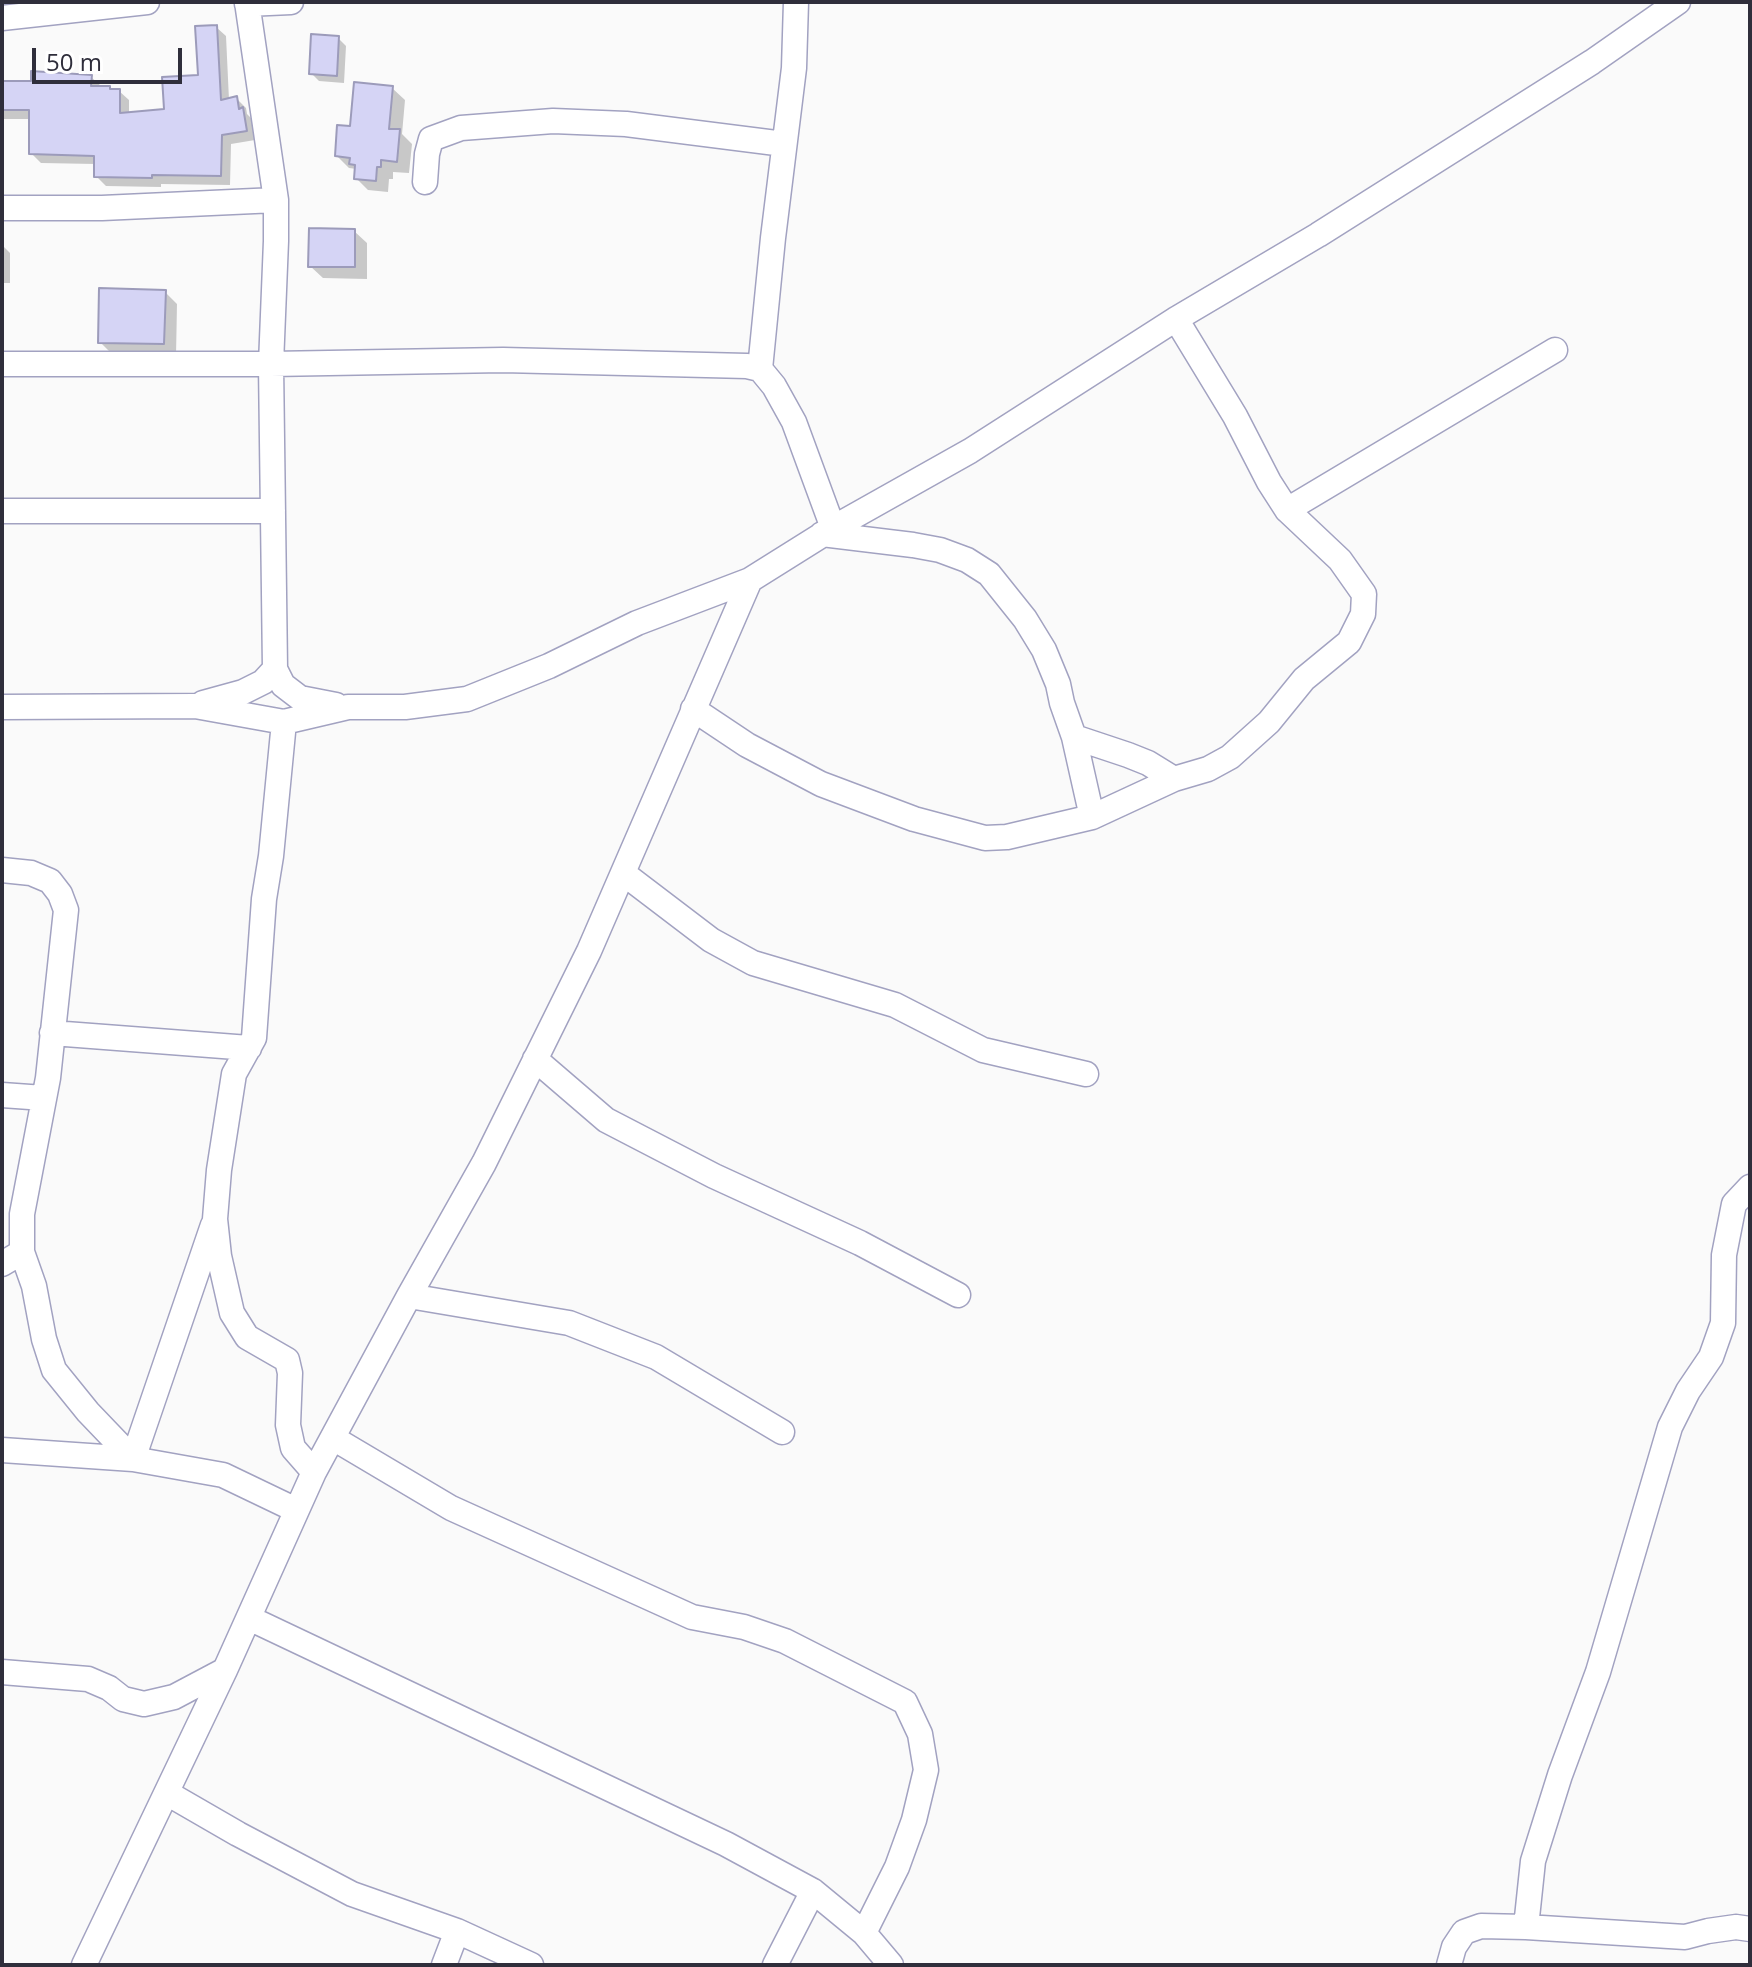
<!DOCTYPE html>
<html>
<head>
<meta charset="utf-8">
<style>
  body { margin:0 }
  #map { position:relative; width:1752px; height:1967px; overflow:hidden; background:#fafafa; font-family:"Open Sans",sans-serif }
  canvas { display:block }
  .frame { position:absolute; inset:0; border:4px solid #2f2e3b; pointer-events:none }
  .scale { position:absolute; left:32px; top:48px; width:150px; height:36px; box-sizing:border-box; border:4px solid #2f2e3b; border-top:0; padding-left:10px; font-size:24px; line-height:28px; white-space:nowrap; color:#2f2e3b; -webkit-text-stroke:6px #fff; paint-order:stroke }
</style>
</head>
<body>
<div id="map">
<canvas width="1752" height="1967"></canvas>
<div class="frame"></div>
<div class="scale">50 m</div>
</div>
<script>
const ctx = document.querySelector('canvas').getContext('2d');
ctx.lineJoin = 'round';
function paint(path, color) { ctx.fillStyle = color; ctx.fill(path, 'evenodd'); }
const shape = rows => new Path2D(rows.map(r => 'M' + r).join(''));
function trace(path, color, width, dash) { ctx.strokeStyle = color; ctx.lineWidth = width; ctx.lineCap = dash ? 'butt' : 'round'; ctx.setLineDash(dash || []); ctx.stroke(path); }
paint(shape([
  [216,27,226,36,229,100,236,98,246,108,247,114,252,119,255,140,231,144,230,185,161,184,161,187,106,186,96,176,96,164,41,163,31,153,31,119,2,119,2,83,33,83,91,77,101,86,111,91,119,91,129,100,129,114,166,111,200,77],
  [338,38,346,46,344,83,319,81,311,73],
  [392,88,405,100,402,134,412,144,409,173,393,172,393,179,389,179,388,192,368,190,356,178,357,169,349,168,337,156,352,128],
  [354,231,367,243,367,279,323,278,310,266],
  [2,245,10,253,10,283,2,283],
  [165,292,177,304,176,356,113,355,100,342]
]), '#0003');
const building = shape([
  [217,25,221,100,237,96,239,109,243,107,247,131,222,135,221,176,152,175,152,178,94,177,94,156,29,154,29,110,2,110,2,81,31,81,31,71,92,75,91,86,110,86,110,89,120,89,120,113,164,109,162,77,198,75,195,26,217,25],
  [311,34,339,36,337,76,309,74,311,34],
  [354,82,393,86,389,129,400,129,397,162,381,160,381,167,377,167,376,181,354,179,355,165,349,164,350,158,335,156,337,125,350,126,354,82],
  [309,228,355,229,355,267,308,267,309,228],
  [99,288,166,290,164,344,98,343,99,288]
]);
paint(building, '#d5d4f5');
trace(building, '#9c9bba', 2);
const minor = shape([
  [247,2,276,200,276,241,271,364,275,669,283,685,300,698,336,705],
  [247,4,291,2],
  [2,18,147,2],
  [425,182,427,154,431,139,461,128,553,121,626,124,784,144],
  [2,208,102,208,276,200],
  [2,364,271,364,503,360,747,366,760,369,774,386,794,422,833,528],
  [760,369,773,238,794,68,796,2],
  [1287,510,1555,350],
  [2,511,273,511],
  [822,534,913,545,940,550,967,560,989,574,1025,619,1044,650,1058,684,1062,703,1074,737,1092,817],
  [203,703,243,692,263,682,275,669],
  [2,707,195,706,284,722,348,707,405,707,467,699,549,666,637,623,750,580,833,528,970,451,1176,319,1318,235,1592,62,1678,2],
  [693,709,747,745,821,784,914,819,985,838,1007,837,1092,817,1174,779,1208,769,1230,757,1269,722,1304,679,1349,642,1363,614,1364,594,1340,560,1287,510,1269,482,1235,416,1176,319],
  [284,722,271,856,264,899,254,1038,234,1074,219,1170,215,1219,219,1256,232,1313,247,1337,287,1360,290,1373,288,1425,293,1448,314,1472],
  [1074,737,1128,755,1148,763,1174,779],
  [2,870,31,873,50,881,60,894,66,910,48,1078,22,1214,22,1252,34,1286,44,1339,54,1370,88,1412,133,1459,223,1475,296,1510],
  [623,873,711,940,753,963,895,1005,983,1050,1086,1074],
  [52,1033,249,1048],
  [535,1059,606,1120,714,1176,860,1243,958,1295],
  [2,1095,44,1098],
  [2,1264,22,1252],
  [409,1296,569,1323,656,1357,782,1432],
  [333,1438,451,1508,692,1617,744,1627,785,1641,905,1702,920,1734,926,1770,914,1820,897,1867,864,1933],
  [2,1450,133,1459,213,1225],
  [249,1618,726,1844,813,1891,864,1933,891,1965],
  [2,1672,88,1679,109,1688,123,1699,144,1704,174,1697,225,1670],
  [167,1793,238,1834,352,1894,457,1931,531,1965],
  [1526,1927,1533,1861,1560,1775,1598,1672,1670,1427,1688,1391,1711,1357,1723,1323,1724,1255,1734,1204,1750,1187],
  [84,1965,225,1670,314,1472,409,1296,484,1163,589,951,750,580],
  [444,1965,457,1931],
  [775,1965,813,1891],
  [1449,1965,1454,1947,1464,1932,1481,1926,1526,1927,1685,1937,1708,1931,1736,1927,1750,1929]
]);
trace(minor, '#a2a2c1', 27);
trace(minor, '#fff', 24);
</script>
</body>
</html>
